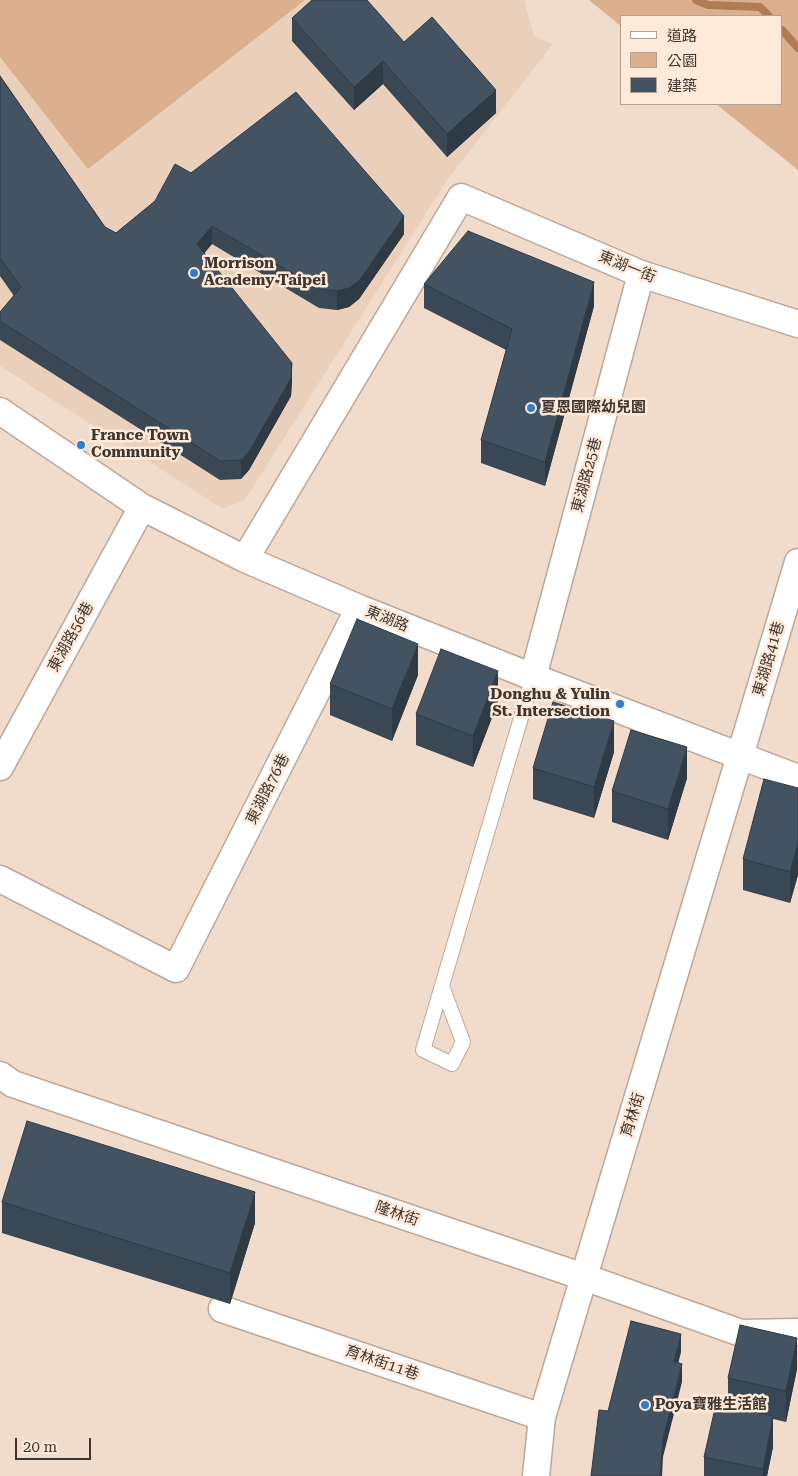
<!DOCTYPE html>
<html>
<head>
<meta charset="utf-8">
<style>
  body { margin:0 }
  #map { position:relative; width:798px; height:1476px; overflow:hidden; background:#f1dccc; font-family:"Roboto Serif","Noto Sans TC",serif }
  canvas { display:block }
  .legend { position:absolute; left:620px; top:15px; width:162px; height:90px; box-sizing:border-box; background:#ffe9d9; border:1px solid #b2a195; margin:0; padding:6px 9px; list-style:none; font-size:15px; color:#3e352f }
  .legend li { display:flex; align-items:center; gap:10px; height:25px }
  .legend b { width:25px; border:1px solid #b2a195 }
  .scale { position:absolute; left:15px; top:1438px; width:76px; height:22px; box-sizing:border-box; border:2px solid #3e352f; border-top:0; padding-left:6px; font-size:15px; line-height:18px; white-space:nowrap; color:#3e352f; -webkit-text-stroke:4px #ffe9d9; paint-order:stroke }
</style>
</head>
<body>
<div id="map">
<canvas width="798" height="1476"></canvas>
<ul class="legend">
<li><b style="height:6px;background:#fff"></b>道路</li>
<li><b style="height:14px;background:#dcb08f"></b>公園</li>
<li><b style="height:14px;background:#445362"></b>建築</li>
</ul>
<div class="scale">20 m</div>
</div>
<script>
const ctx = document.querySelector('canvas').getContext('2d');
ctx.lineJoin = 'round';
function paint(path, color) { ctx.fillStyle = color; ctx.fill(path, 'evenodd'); }
const shape = rows => new Path2D(rows.map(r => 'M' + r).join(''));
function trace(path, color, width, dash) { ctx.strokeStyle = color; ctx.lineWidth = width; ctx.lineCap = dash ? 'butt' : 'round'; ctx.setLineDash(dash || []); ctx.stroke(path); }
function label(font, color, halo, rows, align = 'center') {
  ctx.font = font + ' "Roboto Serif","Noto Sans TC",serif'; ctx.lineWidth = 5; ctx.setLineDash([]); ctx.textBaseline = 'middle'; ctx.strokeStyle = halo; ctx.fillStyle = color; for (const [text, x, y, turn = 0] of rows) {
    ctx.save(); ctx.translate(x, y); ctx.rotate((+turn || 0) * Math.PI / 180); ctx.textAlign = isNaN(turn) ? turn : align; if (halo) ctx.strokeText(text, 0, 0); ctx.fillText(text, 0, 0); ctx.restore();
  }
}
paint(shape([
  [0,0,524,0,534,36,553,44,447,180,245,500,223,509,0,366]
]), '#eacfbb');
paint(shape([
  [0,0,305,0,88,169,0,57],
  [589,0,798,0,798,170,716,104,782,104,782,16,622,16,622,27]
]), '#dcb08f');
trace(shape([
  [696,0,708,5,760,7,769,16],
  [782,30,798,48]
]), '#af7c53', 8);
const lane = shape([
  [442,986,463,1042,452,1064,423,1050,533,677]
]);
const street = shape([
  [0,411,142,507,245,559,359,608,533,677,798,778],
  [245,559,461,197,641,274,798,324],
  [533,677,641,274],
  [0,767,142,507],
  [0,879,176,969,359,608],
  [0,1075,13,1084,584,1277,741,1333,798,1332],
  [222,1309,542,1417],
  [536,1476,542,1417,798,562]
]);
trace(lane, '#bca899', 16);
trace(street, '#bca899', 29);
trace(lane, '#fff', 14);
trace(street, '#fff', 26);
paint(shape([
  [292,18,404,42,496,113,447,157,383,84,354,110,292,41],
  [0,76,105,227,116,233,191,173,404,234,359,299,349,307,337,310,319,308,212,244,204,253,292,381,291,396,249,470,241,479,220,480,0,340,0,312,14,296,0,276],
  [424,284,594,306,545,486,481,463,481,440,506,350,424,308],
  [418,675,392,741,330,715,330,684],
  [498,702,473,767,416,745,416,714],
  [614,752,594,818,533,799,533,768],
  [687,778,668,840,612,822,612,791],
  [798,788,798,875,790,903,743,890,743,859],
  [2,1202,255,1223,230,1304,2,1233],
  [797,1369,786,1422,773,1419,773,1447,767,1476,704,1476,704,1457,728,1406,728,1378]
]), '#3a4754');
paint(shape([
  [383,61,383,84,354,110,354,87],
  [496,90,496,113,447,157,447,134],
  [404,216,404,234,359,299,349,307,337,310,337,291],
  [212,226,212,244,197,262,197,244],
  [594,282,594,306,545,486,545,462],
  [292,363,292,381,291,396,249,470,241,479,241,460],
  [418,644,418,675,392,741,392,709],
  [498,671,498,702,473,767,473,736],
  [614,721,614,752,594,818,594,787],
  [687,747,687,778,668,840,668,809],
  [798,844,798,875,790,903,790,872],
  [255,1192,255,1223,230,1304,230,1273],
  [681,1334,681,1352,674,1380,674,1361],
  [797,1338,797,1369,786,1422,786,1391],
  [682,1364,682,1382,663,1457,662,1476,660,1476,663,1438],
  [773,1416,773,1447,767,1476,763,1476,763,1469]
]), '#303a45');
const building = shape([
  [312,0,367,0,404,42,432,17,496,90,447,134,383,61,354,87,292,18,312,0],
  [0,76,105,227,116,233,155,201,175,164,191,173,296,92,404,216,359,281,349,288,337,291,319,289,212,226,197,244,292,363,291,378,249,452,241,460,220,461,0,321,0,312,21,287,0,258,0,76],
  [468,231,594,282,545,462,481,440,512,329,424,284,468,231],
  [357,619,418,644,392,709,330,684,357,619],
  [441,649,498,671,473,736,416,714,441,649],
  [553,702,614,721,594,787,533,768,553,702],
  [631,730,687,747,668,809,612,791,631,730],
  [764,779,798,788,798,844,790,872,743,859,764,779],
  [27,1121,255,1192,230,1273,2,1202,27,1121],
  [631,1321,681,1334,674,1361,682,1364,663,1438,660,1476,591,1476,599,1410,608,1411,631,1321],
  [740,1325,797,1338,786,1391,728,1378,740,1325],
  [716,1404,773,1416,763,1469,704,1457,716,1404]
]);
paint(building, '#445362');
trace(building, '#303a45', 1);
for (const [x, y, r, color] of [
  [194,273,5,"#2a80ce"],
  [531,408,5,"#2a80ce"],
  [81,445,5,"#2a80ce"],
  [620,704,5,"#2a80ce"],
  [645,1405,5,"#2a80ce"]
]) { const dot = new Path2D(); dot.arc(x, y, r, 0, 2 * Math.PI); ctx.fillStyle = color; ctx.fill(dot); trace(dot, '#ffe9d9', 2); }
label('bold 15px', '#3e352f', '#ffe9d9', [
  ["Morrison",204,264],
  ["Academy Taipei",204,281],
  ["夏恩國際幼兒園",541,408],
  ["France Town",91,436],
  ["Community",91,453],
  ["Donghu & Yulin",610,695,"right"],
  ["St. Intersection",610,712,"right"],
  ["Poya寶雅生活館",655,1405]
], 'left');
label('15px', '#3e352f', '#ffe9d9', [
  ["東湖一街",627,267,22],
  ["東湖路25巷",587,475,-75],
  ["東湖路",387,619,22],
  ["東湖路56巷",71,637,-61],
  ["東湖路41巷",769,659,-74],
  ["東湖路76巷",268,789,-63],
  ["育林街",633,1115,-73],
  ["隆林街",397,1214,19],
  ["育林街11巷",382,1363,19]
]);
</script>
</body>
</html>
